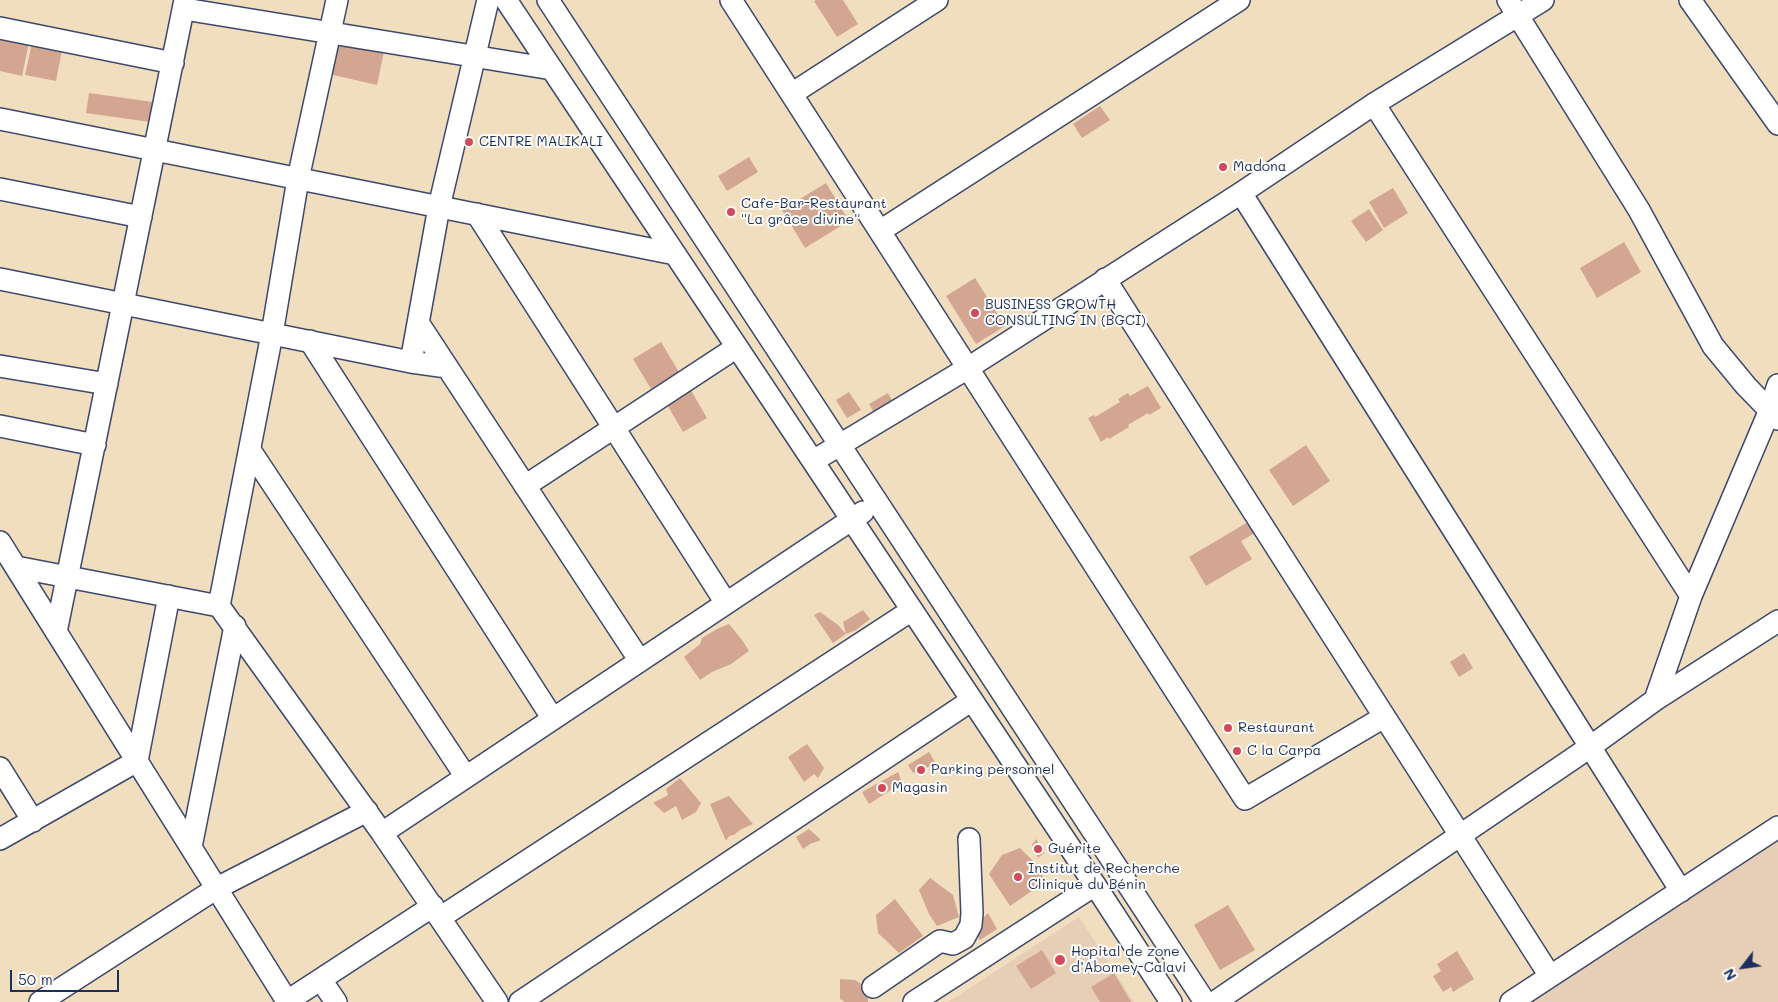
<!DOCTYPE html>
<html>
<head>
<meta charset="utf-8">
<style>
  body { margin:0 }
  #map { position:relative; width:1778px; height:1002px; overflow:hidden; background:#f1debf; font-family:Mali,sans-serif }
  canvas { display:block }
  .north { position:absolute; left:1718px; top:942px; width:50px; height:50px; -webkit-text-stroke:4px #fdfcf7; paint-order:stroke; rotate:240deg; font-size:14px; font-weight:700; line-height:20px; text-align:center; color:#1b2f5e }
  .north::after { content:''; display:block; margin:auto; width:18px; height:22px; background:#1b2f5e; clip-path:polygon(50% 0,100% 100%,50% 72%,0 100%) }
  .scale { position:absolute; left:10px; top:970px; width:109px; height:22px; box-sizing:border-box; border:2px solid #1b2f5e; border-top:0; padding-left:6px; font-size:15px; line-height:18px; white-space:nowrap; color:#1b2f5e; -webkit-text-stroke:4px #fdfcf7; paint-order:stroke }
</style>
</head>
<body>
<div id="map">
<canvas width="1778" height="1002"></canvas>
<div class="north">N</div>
<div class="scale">50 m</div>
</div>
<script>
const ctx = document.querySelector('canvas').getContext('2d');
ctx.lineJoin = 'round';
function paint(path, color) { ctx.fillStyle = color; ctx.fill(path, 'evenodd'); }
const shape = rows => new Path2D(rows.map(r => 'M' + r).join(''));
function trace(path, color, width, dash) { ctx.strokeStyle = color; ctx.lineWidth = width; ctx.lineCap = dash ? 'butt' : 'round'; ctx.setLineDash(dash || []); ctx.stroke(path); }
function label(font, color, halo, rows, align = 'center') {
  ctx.font = font + ' Mali,sans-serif'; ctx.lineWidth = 4; ctx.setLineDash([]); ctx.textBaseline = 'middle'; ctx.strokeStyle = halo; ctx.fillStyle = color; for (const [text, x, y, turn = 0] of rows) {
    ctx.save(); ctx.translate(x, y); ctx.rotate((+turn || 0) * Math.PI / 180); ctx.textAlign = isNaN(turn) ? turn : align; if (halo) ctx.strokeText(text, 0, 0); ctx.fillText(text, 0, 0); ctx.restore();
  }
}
paint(shape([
  [1778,832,1778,1002,1517,1002],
  [1079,917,1134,1002,948,1002]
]), '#e7cfb7');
paint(shape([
  [816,0,843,0,858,24,837,37,814,1],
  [0,36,29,43,22,76,0,71],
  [338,37,385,47,377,85,329,74],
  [32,43,62,50,56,81,25,75],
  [89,93,153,102,150,122,86,113],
  [1100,106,1110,120,1082,138,1073,124],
  [749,157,758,172,727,191,718,176],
  [826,183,849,221,805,248,782,210],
  [1393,188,1408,213,1384,228,1369,202],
  [1369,209,1383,230,1366,242,1351,221],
  [1624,242,1641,272,1597,298,1580,268],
  [975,278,1005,326,976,344,946,296],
  [661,342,679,372,651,389,633,359],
  [1148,386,1161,408,1149,415,1148,413,1128,425,1129,427,1109,439,1108,437,1101,442,1088,418,1094,415,1095,417,1120,402,1118,399,1128,393,1130,396],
  [689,387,707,418,683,432,665,401],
  [849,392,861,410,847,418,836,400],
  [888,393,894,404,875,414,869,404],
  [1306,445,1330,481,1293,506,1269,470],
  [1248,522,1255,533,1241,541,1252,559,1206,586,1189,557],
  [863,610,870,619,856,630,846,634,843,622],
  [820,612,838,625,846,634,833,643,814,615],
  [729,624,742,640,749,651,731,664,712,672,700,680,684,657,700,644,702,638,717,629],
  [1464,653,1473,668,1459,677,1450,662],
  [807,744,824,768,818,778,814,774,804,782,788,757],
  [929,752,936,764,913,773,908,765],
  [898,772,902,783,869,804,862,792],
  [680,778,701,803,696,812,682,820,676,806,664,813,653,803,668,795,666,789],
  [729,796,753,824,740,830,734,835,729,836,726,841,710,804],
  [809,829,821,840,810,844,803,849,796,837],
  [1036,839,1044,853,1038,858,1032,845],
  [1020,848,1032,860,1046,881,1010,906,989,874,1002,855],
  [930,878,953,895,959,917,937,926,929,914,919,890],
  [895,899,923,936,899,953,878,933,876,915],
  [1228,905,1255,950,1220,970,1194,925],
  [988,913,997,929,980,940,973,928],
  [1042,950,1056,973,1031,989,1016,966],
  [1457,951,1474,979,1453,992,1451,987,1443,992,1433,976,1441,971,1437,964],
  [1114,973,1131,1002,1100,1002,1091,987],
  [840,979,855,980,867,988,868,1002,845,1002,840,999]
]), '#d3a691');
const minor = shape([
  [506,0,1095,885,1171,1002],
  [548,0,1205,1002],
  [731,0,1245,799,1384,717],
  [1508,0,1639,210,1713,346,1746,386,1778,419],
  [1690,0,1778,124],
  [184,9,552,69],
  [0,28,173,63],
  [793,93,937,0],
  [1374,104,1691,596],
  [0,119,675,254],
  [0,189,141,217],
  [1241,193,1681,891],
  [477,214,726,603],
  [880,231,1239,0],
  [0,279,411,362,447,367],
  [1105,279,1550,976],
  [419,324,640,661],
  [310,341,553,719],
  [411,362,439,207,488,0],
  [0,366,107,384],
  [0,426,95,445],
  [250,450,466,777],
  [813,461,968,368,1241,193,1374,104,1543,0],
  [525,486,737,347],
  [0,542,287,1001],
  [16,567,219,606,382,833,497,1002],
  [219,606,272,334,298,179,337,0],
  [56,632,185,0],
  [1655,700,1691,596,1769,412,1778,385],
  [0,768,33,821],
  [382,833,863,512],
  [0,839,137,761,169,596],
  [191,847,235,626],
  [441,917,912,610],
  [321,980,336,1002],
  [873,987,940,941,953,944,964,938,971,925,972,913,969,839],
  [40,1002,217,888,367,811],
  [286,1002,433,906],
  [520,1002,972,700],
  [914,1002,1095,885],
  [1215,1002,1590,747,1655,700,1778,621],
  [1511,1002,1778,827]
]);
trace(minor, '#3b496d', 24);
trace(minor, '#fff', 21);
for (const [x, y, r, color] of [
  [469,142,5,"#d1495b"],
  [1223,167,5,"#d1495b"],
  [731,212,5,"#d1495b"],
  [975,313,5,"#d1495b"],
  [1228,728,5,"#d1495b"],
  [1237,751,5,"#d1495b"],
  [921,770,5,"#d1495b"],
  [882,788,5,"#d1495b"],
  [1038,849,5,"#d1495b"],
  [1018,877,5,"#d1495b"],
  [1060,960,6,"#d1495b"]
]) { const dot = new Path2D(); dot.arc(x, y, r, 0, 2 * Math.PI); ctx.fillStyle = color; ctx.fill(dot); trace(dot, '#fdfcf7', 2); }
label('14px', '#1b2f5e', '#fdfcf7', [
  ["CENTRE MALIKALI",479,142],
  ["Madona",1233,167],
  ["Cafe-Bar-Restaurant",741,204],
  ["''La grâce divine''",741,220],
  ["BUSINESS GROWTH",985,305],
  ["CONSULTING IN (BGCI)",985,321],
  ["Restaurant",1238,728],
  ["C la Carpa",1247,751],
  ["Parking personnel",931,770],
  ["Magasin",892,788],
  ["Guérite",1048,849],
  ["Institut de Recherche",1028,869],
  ["Clinique du Bénin",1028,885],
  ["Hopital de zone",1071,952],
  ["d’Abomey-Calavi",1071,968]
], 'left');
</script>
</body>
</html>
